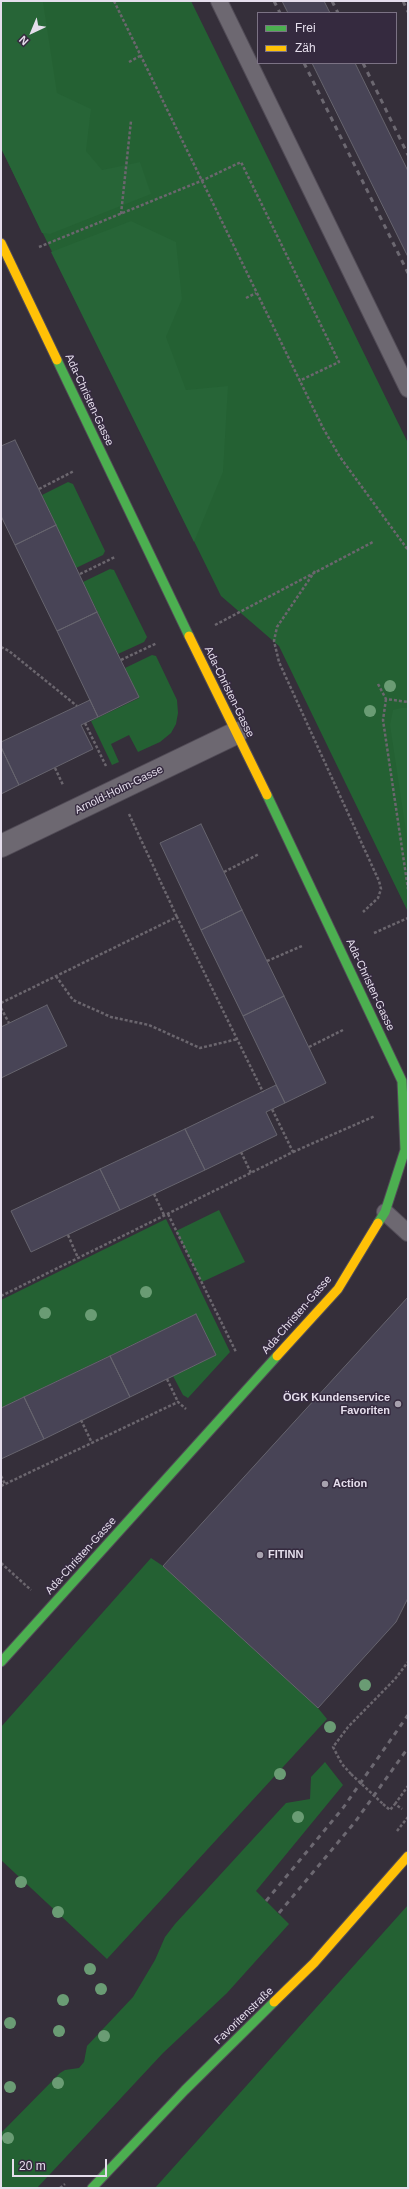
<!DOCTYPE html>
<html>
<head>
<meta charset="utf-8">
<style>
  body { margin:0 }
  #map { position:relative; width:409px; height:2189px; overflow:hidden; background:#352f3a; font-family:Arial,sans-serif }
  canvas { display:block }
  .frame { position:absolute; inset:0; border:2px solid #e5deec; pointer-events:none }
  .legend { position:absolute; left:257px; top:12px; width:140px; height:52px; box-sizing:border-box; background:#352a3f; border:1px solid #7b7284; margin:0; padding:5px 7px; list-style:none; font-size:12px; color:#e5deec }
  .legend li { display:flex; align-items:center; gap:8px; height:20px }
  .legend b { width:20px; border:1px solid #7b7284 }
  .north { position:absolute; left:12px; top:12px; width:40px; height:40px; -webkit-text-stroke:3px #352a3f; paint-order:stroke; rotate:224deg; font-size:11px; font-weight:700; line-height:16px; text-align:center; color:#e5deec }
  .north::after { content:''; display:block; margin:auto; width:14px; height:18px; background:#e5deec; clip-path:polygon(50% 0,100% 100%,50% 72%,0 100%) }
  .scale { position:absolute; left:12px; top:2159px; width:95px; height:18px; box-sizing:border-box; border:2px solid #e5deec; border-top:0; padding-left:5px; font-size:12px; line-height:14px; white-space:nowrap; color:#e5deec; -webkit-text-stroke:3px #352a3f; paint-order:stroke }
</style>
</head>
<body>
<div id="map">
<canvas width="409" height="2189"></canvas>
<div class="frame"></div>
<ul class="legend">
<li><b style="height:5px;background:#4caf50"></b>Frei</li>
<li><b style="height:5px;background:#ffc107"></b>Zäh</li>
</ul>
<div class="north">N</div>
<div class="scale">20 m</div>
</div>
<script>
const ctx = document.querySelector('canvas').getContext('2d');
ctx.lineJoin = 'round';
function paint(path, color) { ctx.fillStyle = color; ctx.fill(path, 'evenodd'); }
const shape = rows => new Path2D(rows.map(r => 'M' + r).join(''));
function trace(path, color, width, dash) { ctx.strokeStyle = color; ctx.lineWidth = width; ctx.lineCap = dash ? 'butt' : 'round'; ctx.setLineDash(dash || []); ctx.stroke(path); }
function label(font, color, halo, rows, align = 'center') {
  ctx.font = font + ' Arial,sans-serif'; ctx.lineWidth = 3; ctx.setLineDash([]); ctx.textBaseline = 'middle'; ctx.strokeStyle = halo; ctx.fillStyle = color; for (const [text, x, y, turn = 0] of rows) {
    ctx.save(); ctx.translate(x, y); ctx.rotate((+turn || 0) * Math.PI / 180); ctx.textAlign = isNaN(turn) ? turn : align; if (halo) ctx.strokeText(text, 0, 0); ctx.fillText(text, 0, 0); ctx.restore();
  }
}
paint(shape([
  [1,1,191,1,408,443,408,912,279,646,221,596,1,148],
  [68,482,73,484,105,551,103,555,76,568,42,495],
  [110,569,114,570,147,637,144,642,118,654,83,582],
  [152,655,156,656,177,700,178,713,176,724,171,733,160,742,138,752,129,735,111,744,119,762,112,765,91,721,139,698,125,668],
  [219,1210,245,1262,202,1282,176,1231],
  [166,1219,230,1352,188,1398,183,1395,173,1376,216,1355,196,1314,1,1408,1,1300],
  [151,1558,163,1566,318,1708,327,1719,107,1959,1,1860,1,1727],
  [325,1762,343,1785,256,1891,289,1924,227,1993,163,2053,37,2188,1,2188,1,2133,60,2073,65,2070,79,2068,84,2062,87,2046,133,1997,155,1960,165,1937,175,1924,286,1803,310,1799,311,1777],
  [408,1905,408,2188,155,2188]
]), '#246133');
paint(shape([
  [1,1,43,2,57,93,91,109,86,151,102,170,140,162,151,194,50,234,42,233,1,148],
  [131,221,176,242,182,299,166,337,186,390,228,386,223,472,194,542,51,252],
  [401,708,408,708,408,845,390,725,393,710]
]), '#276537');
const building = shape([
  [282,1,324,1,330,13,288,13,282,1],
  [312,63,355,63,408,171,408,257,312,63],
  [15,440,56,525,15,545,1,516,1,446,15,440],
  [56,525,97,612,57,631,15,545,56,525],
  [97,612,139,697,98,717,57,631,97,612],
  [90,700,98,717,81,725,93,749,19,785,1,747,1,742,90,700],
  [1,747,19,785,1,794,1,747],
  [201,824,242,910,201,930,160,843,201,824],
  [242,910,284,996,243,1016,201,930,242,910],
  [284,996,326,1083,285,1103,243,1016,284,996],
  [47,1005,67,1046,1,1078,1,1027,47,1005],
  [276,1085,285,1103,266,1112,277,1135,205,1170,185,1129,276,1085],
  [185,1129,205,1170,120,1210,100,1169,185,1129],
  [100,1169,120,1210,31,1252,11,1211,100,1169],
  [408,1297,408,1598,396,1622,318,1708,163,1566,408,1297],
  [196,1314,216,1355,130,1397,110,1356,196,1314],
  [110,1356,130,1397,44,1439,24,1397,110,1356],
  [24,1397,44,1439,1,1459,1,1408,24,1397]
]);
paint(building, '#484456');
trace(building, '#66646e', 1);
const lane = shape([
  [219,1,408,389],
  [385,1212,408,1233]
]);
const street = shape([
  [1,846,236,733]
]);
const fast = shape([
  [57,360,189,636],
  [267,795,402,1081,405,1150,385,1212,378,1223],
  [1,1662,277,1356],
  [92,2188,185,2090,274,2002]
]);
const slow = shape([
  [1,243,57,360],
  [189,636,267,795],
  [277,1356,338,1289,378,1223],
  [274,2002,314,1963,408,1856]
]);
trace(lane, '#514b56', 18);
trace(street, '#514b56', 24);
trace(fast, '#514b56', 11);
trace(slow, '#514b56', 11);
trace(shape([
  [114,1,323,428,340,457,408,550],
  [129,62,140,56],
  [121,214,131,121],
  [39,247,201,181,241,162,339,362,299,381],
  [246,298,256,293],
  [39,489,74,471],
  [315,571,277,627,274,641,279,662,379,881,381,889,378,898,363,912],
  [80,574,115,557],
  [215,625,373,542],
  [1,647,9,651,77,706],
  [121,660,157,643],
  [378,684,386,699,408,702],
  [386,699,383,720,408,889],
  [85,723,106,766],
  [55,768,63,785],
  [129,814,177,917],
  [224,872,259,854],
  [374,933,408,918],
  [267,961,302,946],
  [56,976,73,1000,111,1017,149,1025,200,1048,238,1039],
  [1,1003,177,917,263,1092],
  [1,1008,9,1023],
  [309,1047,343,1030],
  [241,1152,251,1173],
  [293,1152,375,1116],
  [154,1194,164,1215],
  [168,1214,236,1352],
  [68,1235,78,1258],
  [1,1296,293,1152,272,1109],
  [167,1379,178,1402],
  [81,1420,92,1443],
  [1,1476,5,1484],
  [1,1486,178,1402,186,1409],
  [1,1563,31,1590],
  [351,1774,342,1764,333,1747,348,1727,395,1679,408,1662],
  [383,1804,390,1810,395,1804,402,1809],
  [395,1804,408,1786],
  [397,1831,408,1817],
  [60,2188,65,2184]
]), '#6b666e', 2.5, [3, 2]);
trace(lane, '#6d6871', 16);
trace(street, '#6d6871', 22);
trace(fast, '#4caf50', 9);
trace(slow, '#ffc107', 9);
trace(shape([
  [274,1,280,13],
  [332,1,338,13],
  [403,1,408,12],
  [304,63,408,273],
  [363,63,408,155],
  [266,1901,343,1808,408,1715],
  [279,1913,355,1822,408,1748]
]), '#6c6871', 3, [5, 5]);
trace(shape([
  [351,1774,383,1804]
]), '#6b666e', 2.5, [3, 2]);
ctx.fillStyle = '#6a9c74';
for (const [x, y] of [
  [390,686],
  [370,711],
  [146,1292],
  [45,1313],
  [91,1315],
  [365,1685],
  [330,1727],
  [280,1774],
  [298,1817],
  [21,1882],
  [58,1912],
  [90,1969],
  [101,1989],
  [63,2000],
  [10,2023],
  [59,2031],
  [104,2036],
  [58,2083],
  [10,2087],
  [8,2138]
]) { ctx.beginPath(); ctx.arc(x, y, 6, 0, 2 * Math.PI); ctx.fill(); }
for (const [x, y, r, color] of [
  [398,1404,4,"#a7a1ae"],
  [325,1484,4,"#a7a1ae"],
  [260,1555,4,"#a7a1ae"]
]) { const dot = new Path2D(); dot.arc(x, y, r, 0, 2 * Math.PI); ctx.fillStyle = color; ctx.fill(dot); trace(dot, '#352a3f', 1.5); }
label('11px', '#e5deec', '#352a3f', [
  ["Ada-Christen-Gasse",89,400,65],
  ["Ada-Christen-Gasse",229,692,64],
  ["Arnold-Holm-Gasse",119,790,-26],
  ["Ada-Christen-Gasse",370,985,65],
  ["Ada-Christen-Gasse",297,1315,-49],
  ["Ada-Christen-Gasse",81,1556,-48],
  ["Favoritenstraße",244,2016,-44]
]);
label('bold 11px', '#e5deec', '#352a3f', [
  ["ÖGK Kundenservice",390,1398,"right"],
  ["Favoriten",390,1411,"right"],
  ["Action",333,1484],
  ["FITINN",268,1555]
], 'left');
</script>
</body>
</html>
